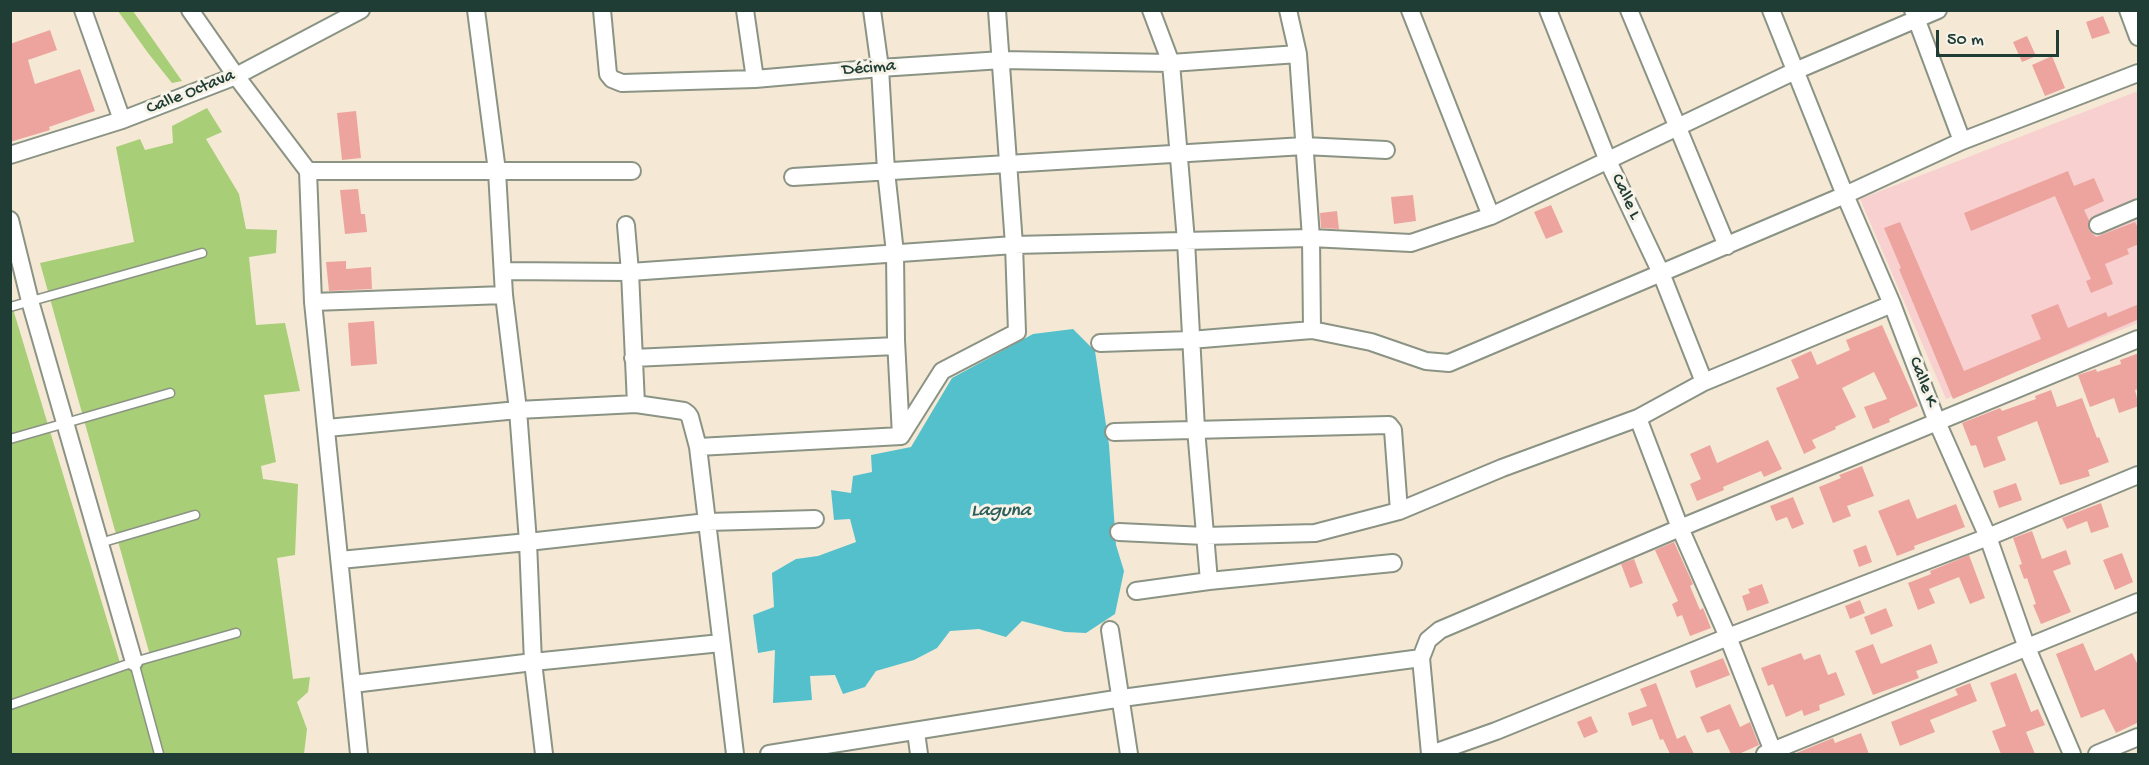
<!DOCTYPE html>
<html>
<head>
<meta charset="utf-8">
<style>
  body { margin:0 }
  #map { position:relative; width:2149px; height:765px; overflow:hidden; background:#f5e9d5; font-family:"Gochi Hand",sans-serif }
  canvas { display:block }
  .frame { position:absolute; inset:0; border:12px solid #1f3d34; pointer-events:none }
  .scale { position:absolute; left:1936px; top:30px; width:123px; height:27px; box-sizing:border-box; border:3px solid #1f3d34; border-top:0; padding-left:8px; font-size:18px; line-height:21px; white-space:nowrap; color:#1f3d34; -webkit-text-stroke:4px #f7f3e8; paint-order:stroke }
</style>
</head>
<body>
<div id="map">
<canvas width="2149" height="765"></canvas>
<div class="frame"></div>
<div class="scale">50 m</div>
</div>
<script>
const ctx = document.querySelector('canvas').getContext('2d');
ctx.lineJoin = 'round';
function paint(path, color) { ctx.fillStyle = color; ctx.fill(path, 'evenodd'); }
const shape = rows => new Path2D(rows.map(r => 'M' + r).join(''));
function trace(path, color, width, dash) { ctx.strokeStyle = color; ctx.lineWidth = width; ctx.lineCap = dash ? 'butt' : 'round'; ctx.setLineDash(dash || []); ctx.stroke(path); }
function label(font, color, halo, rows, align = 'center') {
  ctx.font = font + ' "Gochi Hand",sans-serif'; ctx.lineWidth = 6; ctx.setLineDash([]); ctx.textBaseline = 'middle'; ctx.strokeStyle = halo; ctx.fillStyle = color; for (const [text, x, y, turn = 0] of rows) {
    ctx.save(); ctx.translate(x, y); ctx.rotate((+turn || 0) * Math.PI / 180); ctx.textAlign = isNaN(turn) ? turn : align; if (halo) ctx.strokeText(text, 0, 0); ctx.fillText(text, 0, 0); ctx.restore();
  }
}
paint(shape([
  [2138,91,2138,323,1946,399,1860,199]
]), '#f7d0cf');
paint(shape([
  [118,11,133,11,182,81,172,83,148,53],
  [207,108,222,132,206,139,239,194,246,229,277,230,276,253,249,257,256,325,285,323,300,391,264,395,276,462,261,466,263,479,298,484,295,555,277,558,293,679,310,677,308,692,297,702,307,729,304,754,11,754,10,299,121,666,151,659,40,263,134,242,116,147,140,139,145,150,173,143,172,126]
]), '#a8ce78');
paint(shape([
  [1073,329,1095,351,1109,445,1116,545,1124,571,1115,614,1086,633,1065,632,1022,621,1006,637,979,629,950,631,937,648,914,660,876,671,865,687,843,694,835,675,810,676,812,700,773,703,775,650,758,653,753,615,774,607,772,573,796,559,818,556,856,542,850,519,834,520,831,490,851,493,853,476,872,472,871,455,911,447,952,378,1033,334]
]), '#53c0cb');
paint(shape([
  [2103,16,2110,33,2092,39,2086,22],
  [50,30,57,50,28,60,35,84,80,69,95,111,49,127,50,130,10,142,10,44],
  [2027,36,2036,56,2022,62,2013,42],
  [2052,56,2065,88,2045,96,2032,65],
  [356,111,361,158,342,160,337,113],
  [2068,171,2074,186,2094,178,2104,201,2084,210,2089,220,2089,230,2096,237,2135,222,2139,230,2139,244,2127,249,2129,254,2105,264,2113,284,2091,293,2086,281,2091,279,2055,196,1971,231,1964,213],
  [358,189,361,214,365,214,367,232,345,234,340,190],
  [1413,195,1416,221,1394,224,1391,197],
  [1551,205,1563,232,1546,239,1534,212],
  [1337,211,1339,229,1321,228,1320,213],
  [1900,222,1964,371,2041,339,2031,315,2058,304,2068,328,2106,312,2108,317,2139,304,2139,319,1953,399,1899,269,1901,268,1884,228],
  [346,261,346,269,371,267,372,289,329,291,326,262],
  [374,321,377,364,351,366,348,323],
  [1882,325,1918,406,1889,419,1890,422,1873,429,1864,407,1887,399,1874,372,1842,388,1856,417,1835,427,1836,429,1812,440,1816,448,1804,454,1776,388,1799,378,1791,360,1811,351,1817,365,1850,350,1846,340],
  [2139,353,2139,389,2135,390,2139,406,2119,413,2114,398,2090,407,2078,375,2096,369,2097,372,2121,364,2120,360],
  [2051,390,2057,407,2082,398,2097,438,2099,437,2109,462,2088,470,2090,476,2060,485,2037,421,1997,437,2006,460,1984,468,1976,445,1971,446,1962,423,2000,408,2002,411,2036,399,2035,396],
  [1768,440,1782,469,1764,477,1761,471,1723,487,1724,490,1697,501,1690,484,1701,479,1690,454,1710,445,1717,463],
  [1862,466,1874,496,1847,506,1851,516,1833,523,1819,487,1841,478,1839,475],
  [2016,483,2022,500,1999,508,1993,491],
  [1793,497,1804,524,1792,529,1787,517,1776,521,1770,506],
  [1909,499,1917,519,1956,504,1965,527,1914,546,1915,549,1897,556,1878,511],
  [2101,503,2109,527,2091,533,2087,521,2067,529,2062,518],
  [2032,531,2042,559,2066,550,2071,564,2053,571,2071,612,2041,624,2033,605,2036,604,2027,578,2024,579,2019,565,2022,564,2013,538],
  [1674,542,1693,584,1690,586,1700,610,1703,608,1711,628,1690,636,1682,615,1677,617,1672,604,1678,601,1655,550],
  [1866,545,1872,562,1859,567,1853,550],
  [2122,553,2133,582,2115,590,2103,560],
  [1969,555,1985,598,1970,604,1959,577,1929,589,1935,603,1918,610,1908,583,1931,574,1930,571],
  [1634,559,1643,583,1630,588,1621,564],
  [1762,584,1769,603,1747,611,1742,596,1750,593,1748,589],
  [1860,600,1865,613,1850,619,1845,606],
  [1886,608,1893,626,1871,635,1864,617],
  [2083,643,2095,671,2132,653,2139,667,2139,722,2116,733,2104,709,2081,718,2056,654],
  [1873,644,1881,664,1931,644,1938,663,1916,671,1919,678,1873,695,1855,651],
  [1801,653,1804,660,1820,654,1828,675,1836,672,1845,695,1819,705,1820,710,1804,716,1802,710,1786,717,1773,684,1768,686,1761,668],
  [1723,658,1730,675,1696,688,1690,671],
  [2016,673,2031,712,2038,709,2045,725,2026,732,2035,754,2001,754,1992,731,2006,726,1990,683],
  [1656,683,1677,739,1685,735,1694,754,1670,754,1663,739,1660,740,1652,719,1632,726,1628,713,1647,706,1640,689],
  [1970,683,1977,701,1930,720,1935,732,1900,746,1891,722,1958,695,1955,689],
  [1730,704,1740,727,1750,722,1759,745,1739,754,1731,754,1719,729,1707,733,1700,717],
  [1591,716,1598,732,1584,738,1577,722],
  [1861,733,1869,754,1794,754,1833,738,1835,743]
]), '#eda49e');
const service = shape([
  [10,307,202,253],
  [10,439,170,393],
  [100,543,195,515],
  [134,662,159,754],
  [10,705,134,662,236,633]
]);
const minor = shape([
  [83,10,122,120],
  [190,10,236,76,308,171,313,302,359,754],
  [476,10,497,171,504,295,518,410,528,542,533,662,544,754],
  [602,10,608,74,612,79,622,83,755,79,880,68,1002,60,1171,63,1298,54],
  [745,10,755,79],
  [872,10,880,68,886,171,895,253,896,340,901,436],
  [1151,10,1171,63,1186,241,1196,429,1209,581],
  [1288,10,1298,54,1311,238,1312,330,1371,342,1426,361,1449,363,1845,195,1962,141,2138,73],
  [1410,10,1491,216],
  [1548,10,1608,161,1661,273,1704,382],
  [1629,10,1727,246],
  [1771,10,1845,195,1892,304,1937,422,1988,537,2027,648,2072,754],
  [1913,10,1962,141],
  [2128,10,2138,37],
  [10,155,122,120,236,76,361,10],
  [308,171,632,171],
  [793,177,1304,146,1386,150],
  [10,220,30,301,134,662],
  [626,225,630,272,636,404],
  [2098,225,2138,208],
  [503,271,630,272,1014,245,1311,238,1411,243,1491,216,1795,71,1938,10],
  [313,302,504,295],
  [1100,343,1190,340,1312,330],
  [633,358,896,346],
  [1638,418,1680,528,1728,637,1774,754],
  [327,428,518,410,636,404,684,411,688,414,690,417,698,447,735,754],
  [1114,432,1389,425,1393,430,1399,511],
  [901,436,942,371,1017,332,1014,245,997,10],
  [698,447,901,436],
  [1119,532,1205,536,1315,533,1399,511,1502,468,1638,418,1704,382,1892,304],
  [340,560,528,542,707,522,815,519],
  [1136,591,1209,581,1393,563],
  [1110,630,1129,754],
  [353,684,533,662,721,643],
  [916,732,919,754],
  [769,754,1122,698,1421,658],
  [1430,754,1421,658,1428,640,1440,630,1680,528,2138,339],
  [1431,754,1496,731,1728,637,1988,537,2138,475],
  [1765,754,2138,602],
  [2097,754,2138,737]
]);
trace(service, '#8a9384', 11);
trace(minor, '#8a9384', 20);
trace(service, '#fff', 8);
trace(minor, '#fff', 16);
label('18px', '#1f3d34', '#f7f3e8', [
  ["Décima",869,69,-5],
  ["Calle Octava",191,93,-22],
  ["Calle L",1625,197,65],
  ["Calle K",1922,382,69]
]);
label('italic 20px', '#2c5e5a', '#f7f3e8', [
  ["Laguna",1001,512]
]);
</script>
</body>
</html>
